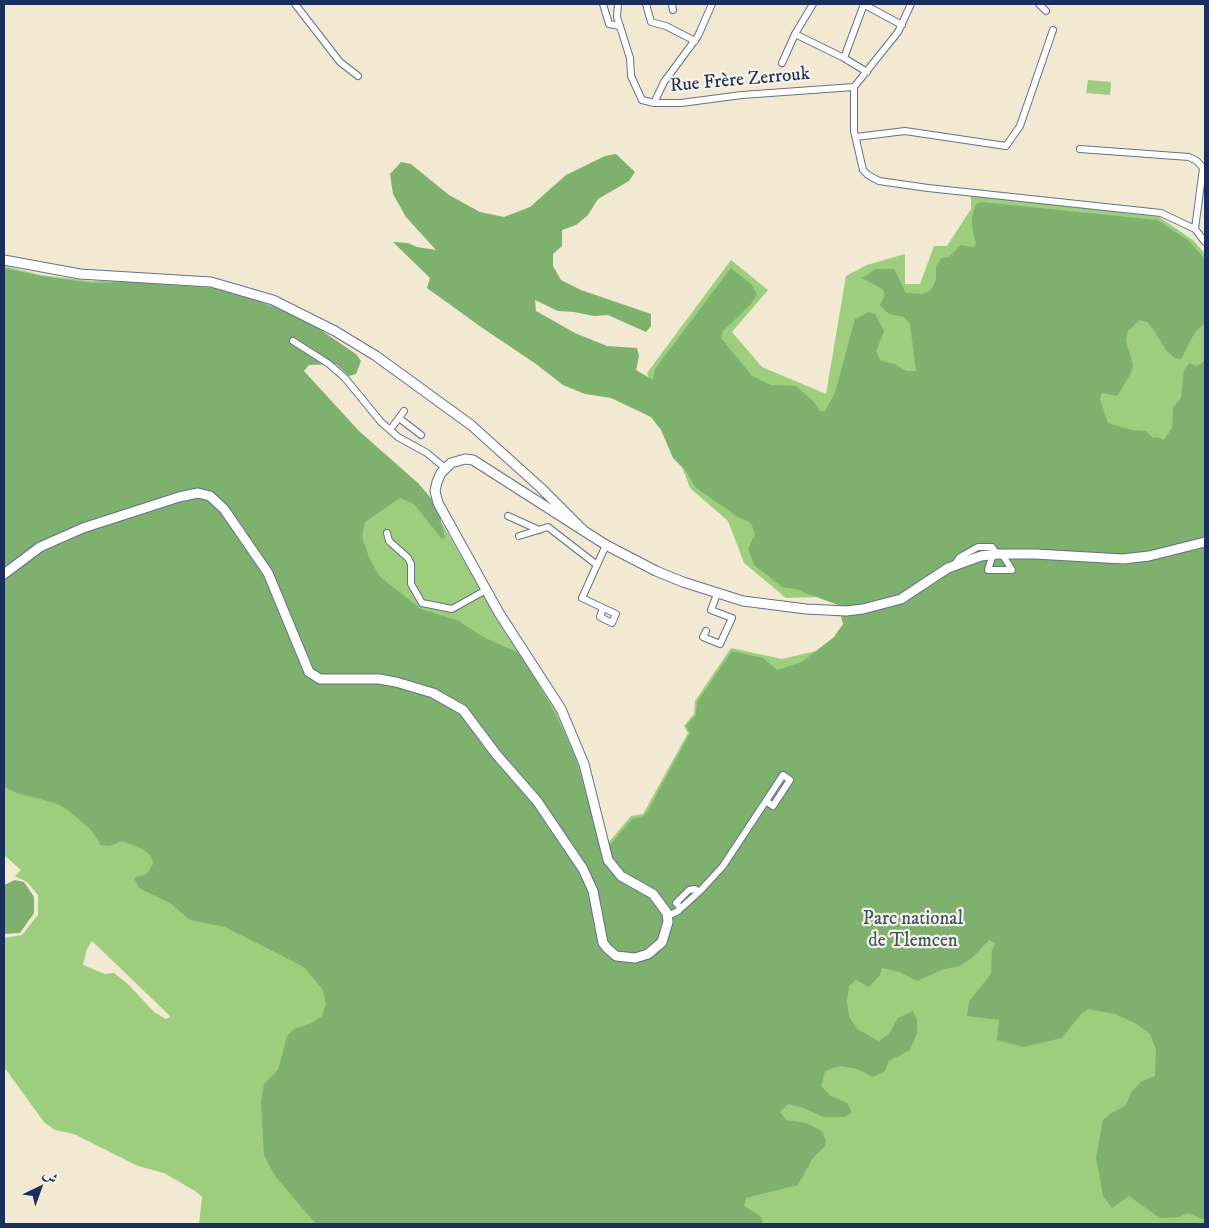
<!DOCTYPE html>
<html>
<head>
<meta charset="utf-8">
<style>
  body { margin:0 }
  #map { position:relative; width:1209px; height:1228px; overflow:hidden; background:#f2e9d3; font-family:"IM FELL DW Pica",Amiri,serif }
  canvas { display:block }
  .frame { position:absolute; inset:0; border:5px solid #1b2f5e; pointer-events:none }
  .north { position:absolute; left:15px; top:1163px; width:50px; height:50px; -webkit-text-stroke:4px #f7f3e8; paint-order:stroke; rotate:42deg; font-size:14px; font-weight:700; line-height:20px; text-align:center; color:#1b2f5e }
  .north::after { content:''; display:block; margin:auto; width:18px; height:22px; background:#1b2f5e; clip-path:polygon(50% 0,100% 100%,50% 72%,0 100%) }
</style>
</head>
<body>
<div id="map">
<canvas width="1209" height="1228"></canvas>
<div class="frame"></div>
<div class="north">ش</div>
</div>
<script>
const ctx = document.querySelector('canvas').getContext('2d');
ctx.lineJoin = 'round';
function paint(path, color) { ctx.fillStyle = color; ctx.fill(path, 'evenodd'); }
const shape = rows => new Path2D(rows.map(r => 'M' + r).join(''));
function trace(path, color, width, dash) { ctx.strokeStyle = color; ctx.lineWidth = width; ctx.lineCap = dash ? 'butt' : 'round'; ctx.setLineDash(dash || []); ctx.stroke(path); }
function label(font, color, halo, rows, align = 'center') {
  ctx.font = font + ' "IM FELL DW Pica",serif'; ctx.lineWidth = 4.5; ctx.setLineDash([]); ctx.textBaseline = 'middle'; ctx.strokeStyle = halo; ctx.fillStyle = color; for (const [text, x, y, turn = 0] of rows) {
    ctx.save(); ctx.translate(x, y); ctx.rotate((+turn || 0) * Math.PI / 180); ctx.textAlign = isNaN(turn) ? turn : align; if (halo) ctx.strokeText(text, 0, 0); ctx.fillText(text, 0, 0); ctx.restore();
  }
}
paint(shape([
  [1088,80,1111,82,1110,95,1086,93],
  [971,196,986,196,1159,217,1193,240,1205,254,1205,1224,199,1224,202,1197,195,1191,164,1173,138,1166,74,1134,55,1130,44,1122,4,1067,4,938,22,935,38,915,38,895,27,882,15,876,21,870,4,855,4,266,41,275,91,281,129,280,214,286,443,525,507,636,528,664,557,713,578,759,603,849,631,816,643,814,688,733,684,726,694,714,695,701,731,648,782,659,854,642,851,596,786,598,744,563,728,521,690,488,647,373,731,260,768,290,732,332,762,367,826,394,846,276,867,265,905,254,905,284,920,284,934,246,947,246,971,209],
  [92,941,170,1016,170,1017,166,1019,154,1012,129,985,114,973,105,974,83,965,87,949]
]), '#9cce7e');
paint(shape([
  [616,154,635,172,629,181,598,199,588,215,576,225,562,230,562,246,553,254,553,266,561,280,581,290,651,314,651,326,646,332,608,315,594,316,574,312,558,311,535,300,536,311,575,333,607,346,637,348,639,356,636,370,653,380,655,369,731,268,752,285,757,294,751,304,723,331,721,338,752,376,771,385,796,386,813,401,820,411,825,411,835,393,855,319,869,312,875,314,884,331,876,352,881,361,894,364,907,371,916,371,910,324,904,317,889,314,880,305,885,294,882,289,862,278,876,269,894,269,906,293,922,294,931,290,936,280,936,266,942,258,949,257,961,245,973,247,976,244,972,226,972,216,976,204,981,202,1157,220,1188,240,1205,259,1205,323,1195,332,1181,359,1175,358,1166,350,1153,329,1147,322,1140,320,1128,331,1126,341,1133,365,1131,373,1117,396,1102,393,1100,399,1108,423,1131,430,1146,431,1153,438,1157,437,1164,440,1172,428,1173,408,1181,398,1184,370,1190,363,1196,366,1205,361,1205,1220,1188,1213,1179,1217,1160,1218,1129,1196,1112,1208,1103,1196,1096,1157,1103,1120,1110,1114,1126,1105,1131,1092,1142,1081,1155,1076,1156,1050,1150,1034,1137,1024,1115,1014,1088,1009,1081,1014,1062,1038,1023,1047,997,1040,999,1020,967,1016,969,1001,991,974,992,951,995,943,989,940,973,957,960,966,944,969,917,981,900,972,882,968,880,975,869,987,856,980,849,986,847,1001,849,1017,857,1029,879,1041,889,1034,898,1018,913,1011,917,1020,917,1033,910,1050,889,1061,885,1071,873,1077,857,1069,840,1066,825,1071,821,1086,831,1096,847,1103,852,1113,845,1117,823,1117,804,1108,788,1104,780,1112,786,1120,806,1123,822,1131,826,1141,825,1146,813,1158,798,1185,746,1198,744,1206,760,1216,763,1221,761,1224,316,1224,275,1176,264,1155,261,1101,264,1084,278,1070,287,1036,294,1029,312,1023,322,1016,326,1004,323,990,304,967,225,927,190,920,170,903,139,888,134,878,147,874,153,864,151,856,143,849,122,841,110,846,101,845,91,830,68,810,55,803,17,793,4,787,4,268,41,276,91,283,129,282,224,289,275,307,312,324,356,354,361,361,356,374,349,376,336,364,309,365,304,371,359,431,418,483,430,497,438,510,445,537,442,539,414,504,400,498,365,522,362,537,369,557,379,576,421,609,459,621,483,637,519,653,555,713,576,759,603,853,632,819,644,816,647,812,690,733,686,726,696,715,697,702,732,651,763,658,777,670,802,662,834,637,843,624,838,605,795,589,782,587,754,565,748,549,755,534,751,523,736,516,695,487,686,471,673,458,661,430,651,417,611,398,585,394,563,385,536,364,481,327,427,288,430,278,393,242,408,243,417,247,436,250,406,217,393,194,390,174,401,162,411,164,449,195,480,212,504,217,530,207,566,175,605,156],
  [15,880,24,882,34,897,34,913,20,933,4,934,4,885]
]), '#7db16d');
const street = shape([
  [295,4,340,62,358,76],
  [603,4,609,24,620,26],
  [618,4,617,17,630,58,631,76,642,100,654,103],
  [646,4,651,22,666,26,695,41],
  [672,4,673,10],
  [712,4,698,36,664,82,654,103,681,103,742,95,854,87],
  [863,4,902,25],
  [864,4,844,58,867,72],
  [911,4,898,32,854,87,854,131,863,170,868,175,879,181,928,188,1161,213,1195,229,1205,242],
  [1039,4,1046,11],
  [795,34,813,4],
  [782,63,795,34,844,58],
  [856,137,905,131,1006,146,1020,126,1053,30],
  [1080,149,1189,157,1197,161,1203,168,1195,229],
  [293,341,329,364,345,378,381,422,398,437,427,453,445,468],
  [399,418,421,435],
  [390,430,404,411],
  [508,516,539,530],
  [387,533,389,541,408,558,411,564,411,584,422,603,452,609,486,590],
  [519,536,548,527,597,565],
  [993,554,988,570,1012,570,1002,554],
  [954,565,960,557,978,547,992,547,997,554],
  [603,608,600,617,612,623,616,614,582,598,606,545],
  [706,631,703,637,720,644,732,618,711,610,717,594],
  [681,908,676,903,689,890,695,889,699,892],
  [668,916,678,911,701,890,723,866,783,775,790,780,773,806,766,801]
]);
const secondary = shape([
  [4,260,80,274,211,282,273,300,335,331,376,356,471,425,541,488,584,531,606,545,656,571,683,582,743,601,806,609,846,611,863,609,901,599,948,568,981,556,997,554,1035,554,1123,559,1149,556,1205,542],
  [4,574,40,547,83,528,179,497,198,493,210,496,224,509,268,573,309,672,320,679,379,679,396,682,433,693,463,710,496,754,537,801,583,869,593,891,603,943,607,948,616,956,635,958,648,954,662,942,668,922,667,913,653,894,621,876,608,860,584,764,561,709,499,613,438,503,435,491,437,482,441,473,451,463,465,459,473,460,584,531]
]);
trace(street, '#667087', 8);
trace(secondary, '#667087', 11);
trace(street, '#fff', 6);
trace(secondary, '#fff', 9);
label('19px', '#1b2f5e', '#f7f3e8', [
  ["Rue Frère Zerrouk",740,81,-5]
]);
label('19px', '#3b5766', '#f7f3e8', [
  ["Parc national",913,920],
  ["de Tlemcen",913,942]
]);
</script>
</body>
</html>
